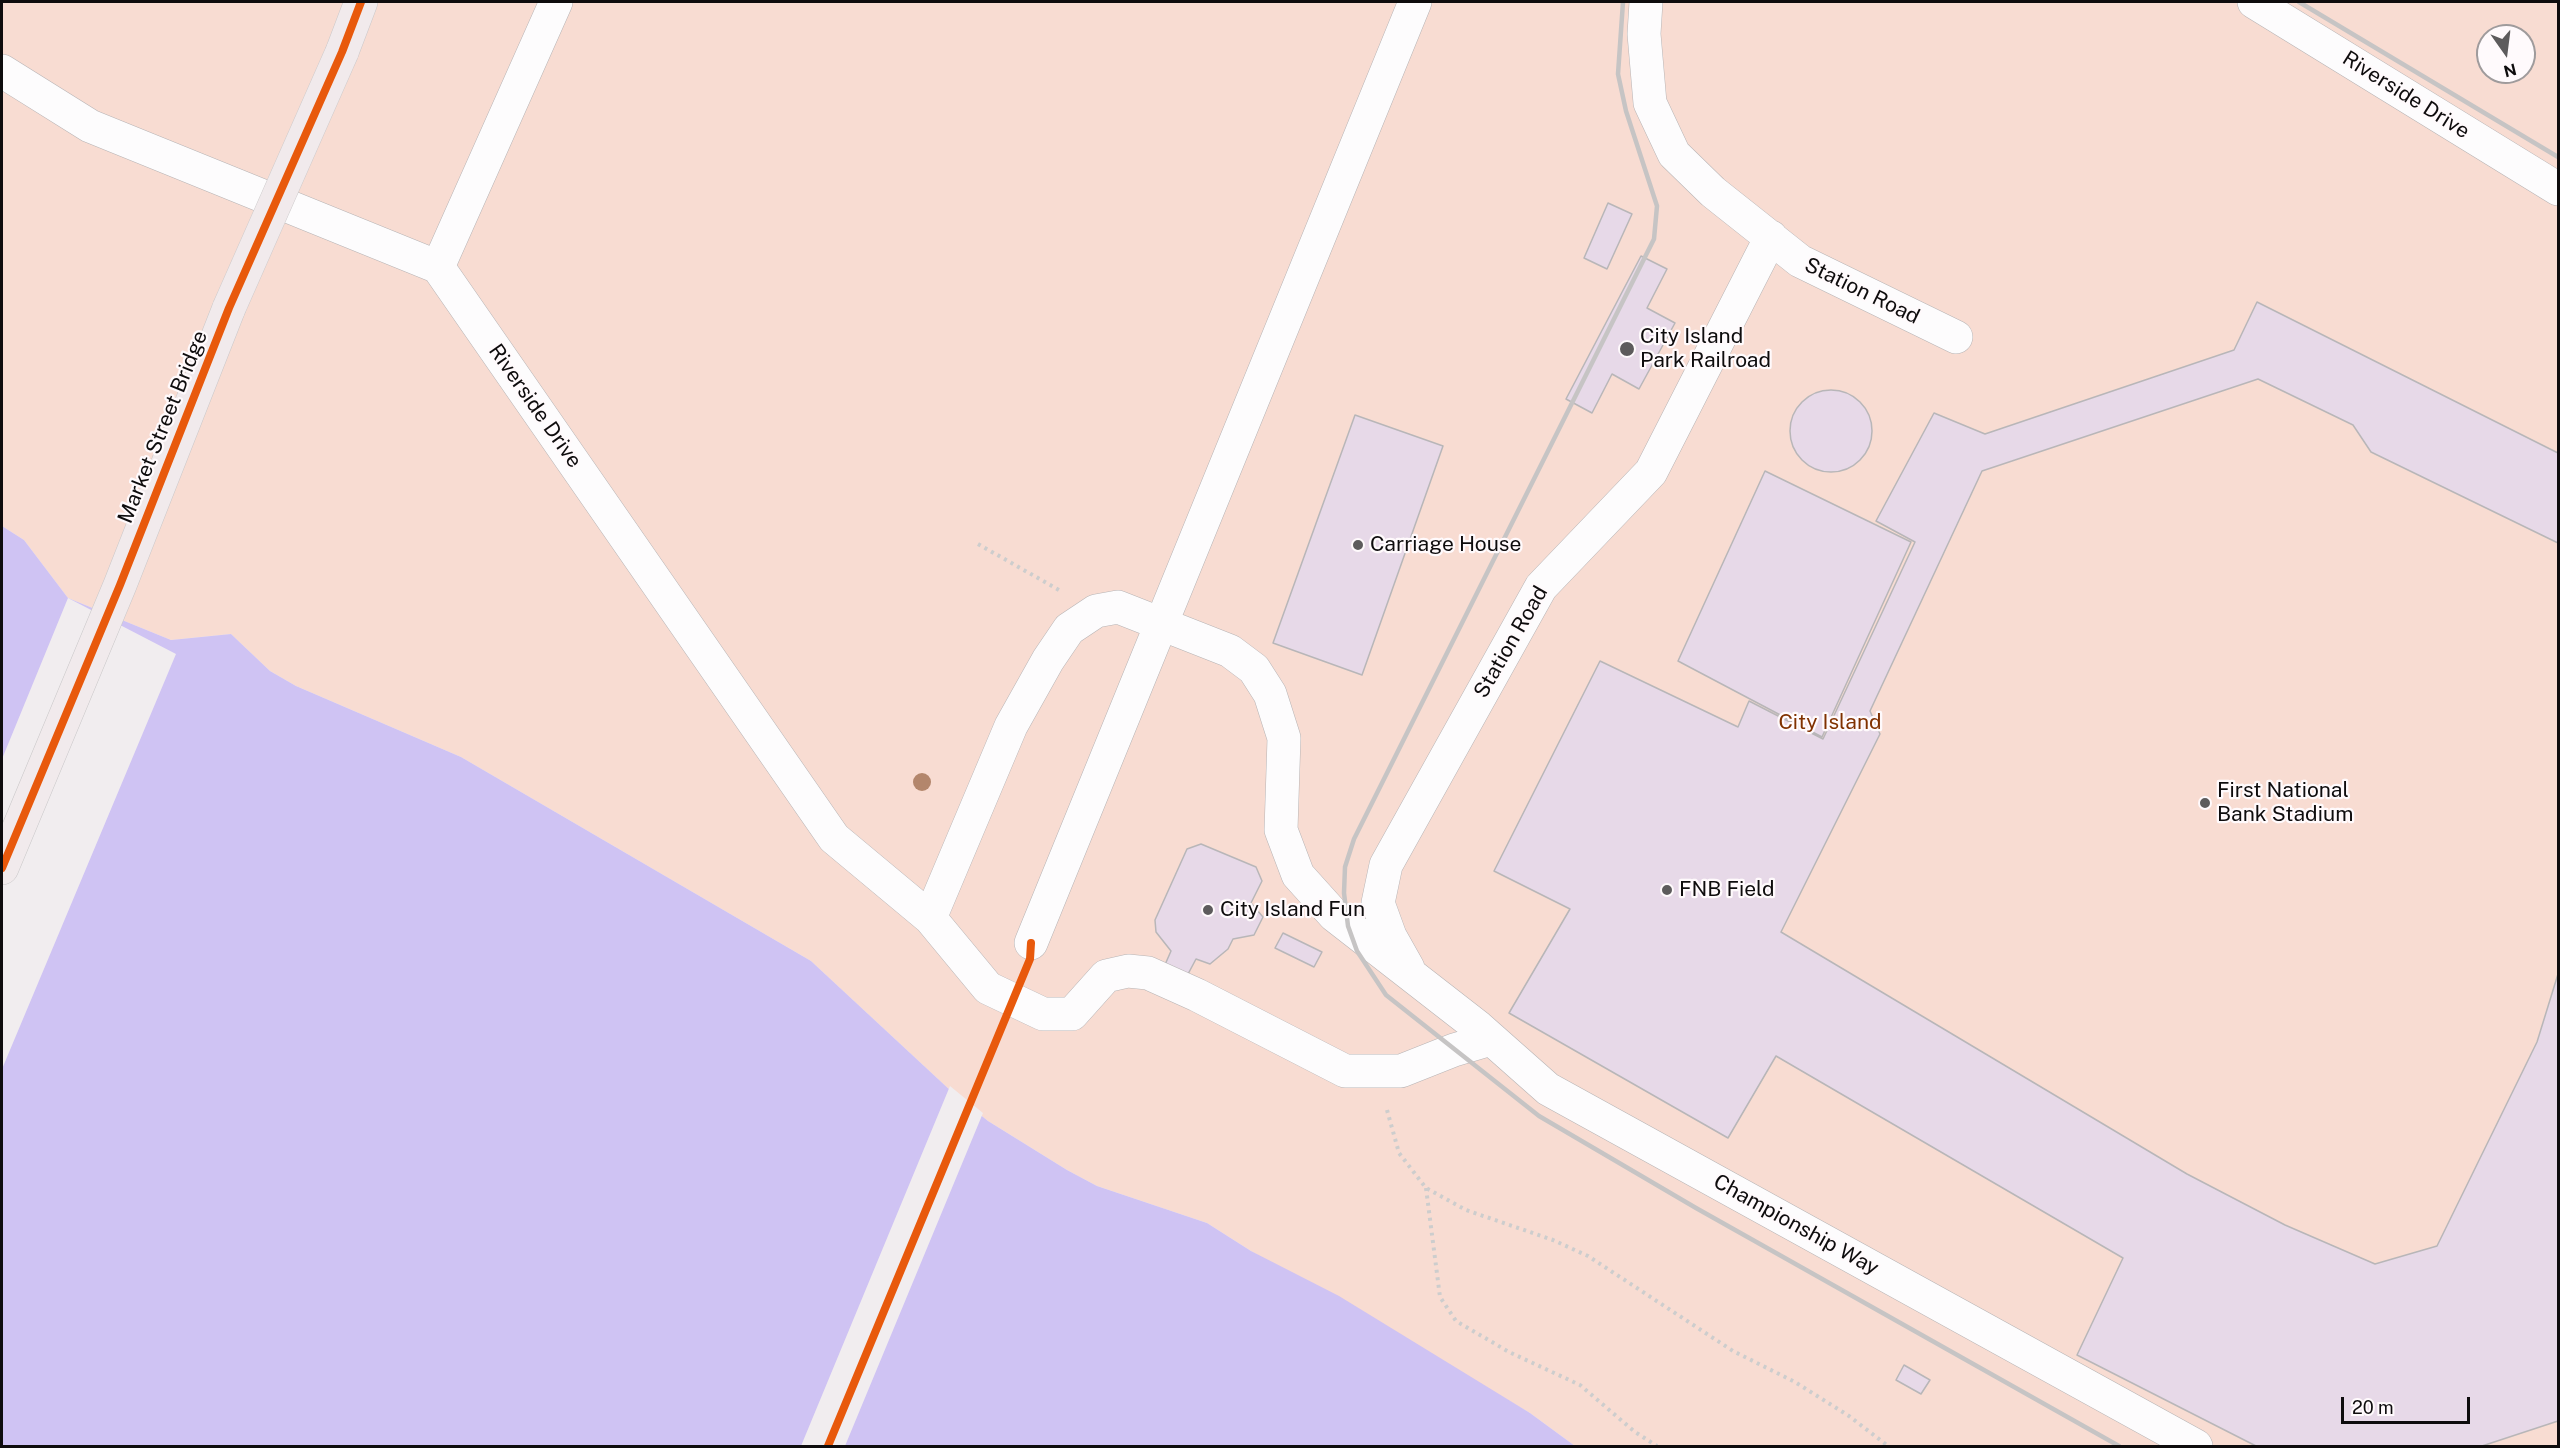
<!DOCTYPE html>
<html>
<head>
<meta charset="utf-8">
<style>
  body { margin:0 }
  #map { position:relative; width:2560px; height:1448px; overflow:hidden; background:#f1edef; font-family:"Public Sans",sans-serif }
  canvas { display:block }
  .frame { position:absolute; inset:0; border:3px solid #0e0c0d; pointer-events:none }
  .north { position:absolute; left:2476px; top:24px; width:60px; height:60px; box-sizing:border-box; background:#fffafc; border:2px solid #9f9b9c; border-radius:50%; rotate:166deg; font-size:16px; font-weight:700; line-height:24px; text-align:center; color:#0e0c0d }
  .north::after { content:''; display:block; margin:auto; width:21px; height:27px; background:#5d5b5c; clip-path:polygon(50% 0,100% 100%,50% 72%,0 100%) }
  .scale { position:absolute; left:2341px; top:1397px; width:129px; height:27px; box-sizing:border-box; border:3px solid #0e0c0d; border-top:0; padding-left:8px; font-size:18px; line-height:21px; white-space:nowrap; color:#0e0c0d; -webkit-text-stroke:4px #fffafc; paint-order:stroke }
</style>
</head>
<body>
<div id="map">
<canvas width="2560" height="1448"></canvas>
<div class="frame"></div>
<div class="north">N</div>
<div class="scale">20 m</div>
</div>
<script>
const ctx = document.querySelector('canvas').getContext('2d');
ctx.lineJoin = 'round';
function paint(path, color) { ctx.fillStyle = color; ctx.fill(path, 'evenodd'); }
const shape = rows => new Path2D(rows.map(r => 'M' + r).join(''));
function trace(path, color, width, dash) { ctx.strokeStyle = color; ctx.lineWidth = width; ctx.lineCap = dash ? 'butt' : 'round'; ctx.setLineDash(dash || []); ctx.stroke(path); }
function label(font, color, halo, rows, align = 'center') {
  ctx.font = font + ' "Public Sans",sans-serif'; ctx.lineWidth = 4.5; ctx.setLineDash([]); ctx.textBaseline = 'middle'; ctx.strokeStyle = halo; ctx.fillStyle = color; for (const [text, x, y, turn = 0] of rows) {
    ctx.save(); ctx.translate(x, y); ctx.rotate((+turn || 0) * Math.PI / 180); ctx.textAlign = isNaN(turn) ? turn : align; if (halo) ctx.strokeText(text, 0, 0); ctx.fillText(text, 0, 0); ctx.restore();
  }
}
paint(shape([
  [2,2,2558,2,2558,1446,1575,1446,1530,1413,1251,1251,1207,1223,1097,1186,1067,1170,988,1121,951,1091,811,961,461,757,296,686,270,671,231,634,171,640,68,598,24,540,2,526],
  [2488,36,2524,36,2524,72,2488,72]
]), '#f8dcd2');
paint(shape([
  [2,526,24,540,68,598,171,640,231,634,270,671,296,686,461,757,811,961,951,1091,988,1121,1067,1170,1097,1186,1207,1223,1251,1251,1339,1296,1530,1413,1575,1446,2,1446]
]), '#cfc3f3');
paint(shape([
  [68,598,176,654,2,1069,2,759],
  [950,1086,983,1113,845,1446,801,1446]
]), '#f1edef');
const building = shape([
  [1608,203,1632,214,1607,269,1584,258,1608,203],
  [1641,256,1667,269,1647,308,1675,323,1639,389,1612,374,1592,413,1566,399,1641,256],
  [2257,302,2558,453,2558,543,2371,452,2353,425,2258,379,1982,471,1870,711,1880,734,1781,932,2187,1174,2285,1225,2375,1264,2437,1246,2537,1042,2558,974,2558,1421,2482,1446,2256,1446,2077,1355,2123,1258,1776,1056,1728,1138,1509,1013,1570,909,1494,871,1600,661,1738,727,1749,701,1823,739,1915,542,1876,521,1934,413,1985,434,2234,350,2257,302],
  '1790 431a41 41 0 1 1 82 0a41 41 0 1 1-82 0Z',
  [1355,415,1443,446,1362,675,1273,643,1355,415],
  [1765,471,1911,542,1822,737,1678,661,1765,471],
  [1201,844,1256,867,1262,881,1251,903,1263,917,1254,935,1233,939,1228,949,1210,964,1196,959,1187,976,1164,967,1171,951,1156,932,1155,920,1187,849,1201,844],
  [1283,933,1322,952,1314,967,1275,948,1283,933],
  [1904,1365,1930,1380,1921,1394,1896,1380,1904,1365]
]);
paint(building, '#e7d9e8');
trace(building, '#b8b6b8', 1.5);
const minor = shape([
  [1646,2,1644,34,1650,103,1674,154,1713,192,1800,261,1956,337],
  [2254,2,2558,189],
  [2,71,90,126,438,267,834,838,930,918,988,988,1043,1014,1072,1014,1106,976,1128,971,1148,973,1197,995,1345,1071,1401,1071,1454,1050,1491,1039],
  [438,267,556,2],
  [930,918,1011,726,1048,660,1069,629,1096,611,1118,607,1230,651,1254,669,1270,694,1284,738,1281,830,1298,875,1334,915,1478,1027,1548,1089,2196,1446],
  [1031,943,1415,2],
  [1408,968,1390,936,1378,903,1386,865,1541,587,1651,472,1771,237]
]);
const major = shape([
  [342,52,361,2],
  [2,868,120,585,229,308]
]);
trace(minor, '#b7b4b5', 34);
trace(major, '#cac8c9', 34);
trace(shape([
  [978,544,1059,590],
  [1387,1110,1399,1153,1426,1188,1466,1210,1553,1240,1588,1256,1733,1351,1795,1382,1849,1416,1888,1446],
  [1426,1188,1440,1297,1456,1321,1509,1352,1580,1385,1635,1432,1657,1446]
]), '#cdcdcd', 4, [3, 4.5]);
trace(minor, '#fdfcfd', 33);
trace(major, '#f1eaec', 33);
trace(shape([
  [1623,2,1618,74,1626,111,1657,206,1654,239,1354,839,1345,867,1344,893,1348,926,1357,951,1386,995,1539,1116,1696,1208,2119,1446],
  [2299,2,2558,157]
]), '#c6c4c4', 4.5);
const majorBridge = shape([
  [229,308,342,52]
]);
trace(majorBridge, '#cac8c9', 34, []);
trace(majorBridge, '#f1eaec', 33);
trace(shape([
  [2,868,120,585,229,308,342,52,361,2],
  [828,1446,1030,959,1031,943]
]), '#e8590c', 8);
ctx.fillStyle = '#b3866c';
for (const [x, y] of [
  [922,782]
]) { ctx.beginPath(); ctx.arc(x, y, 9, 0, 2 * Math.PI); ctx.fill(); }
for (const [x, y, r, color] of [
  [1627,349,8,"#5d5b5c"],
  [1358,545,6,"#5d5b5c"],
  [2205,803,6,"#5d5b5c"],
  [1667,890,6,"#5d5b5c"],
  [1208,910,6,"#5d5b5c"]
]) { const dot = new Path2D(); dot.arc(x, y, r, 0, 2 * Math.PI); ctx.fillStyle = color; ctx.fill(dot); trace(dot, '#fffafc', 2); }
label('21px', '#0e0c0d', '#fffafc', [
  ["Riverside Drive",2406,95,32],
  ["Station Road",1862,291,26],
  ["Riverside Drive",535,406,55],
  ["Market Street Bridge",163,427,-68],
  ["Station Road",1511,642,-60],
  ["Championship Way",1796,1225,29]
]);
label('21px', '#0e0c0d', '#fffafc', [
  ["City Island",1640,337],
  ["Park Railroad",1640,361],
  ["Carriage House",1370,545],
  ["First National",2217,791],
  ["Bank Stadium",2217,815],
  ["FNB Field",1679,890],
  ["City Island Fun",1220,910]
], 'left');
label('21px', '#803100', '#fffafc', [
  ["City Island",1830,723]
]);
</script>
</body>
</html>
